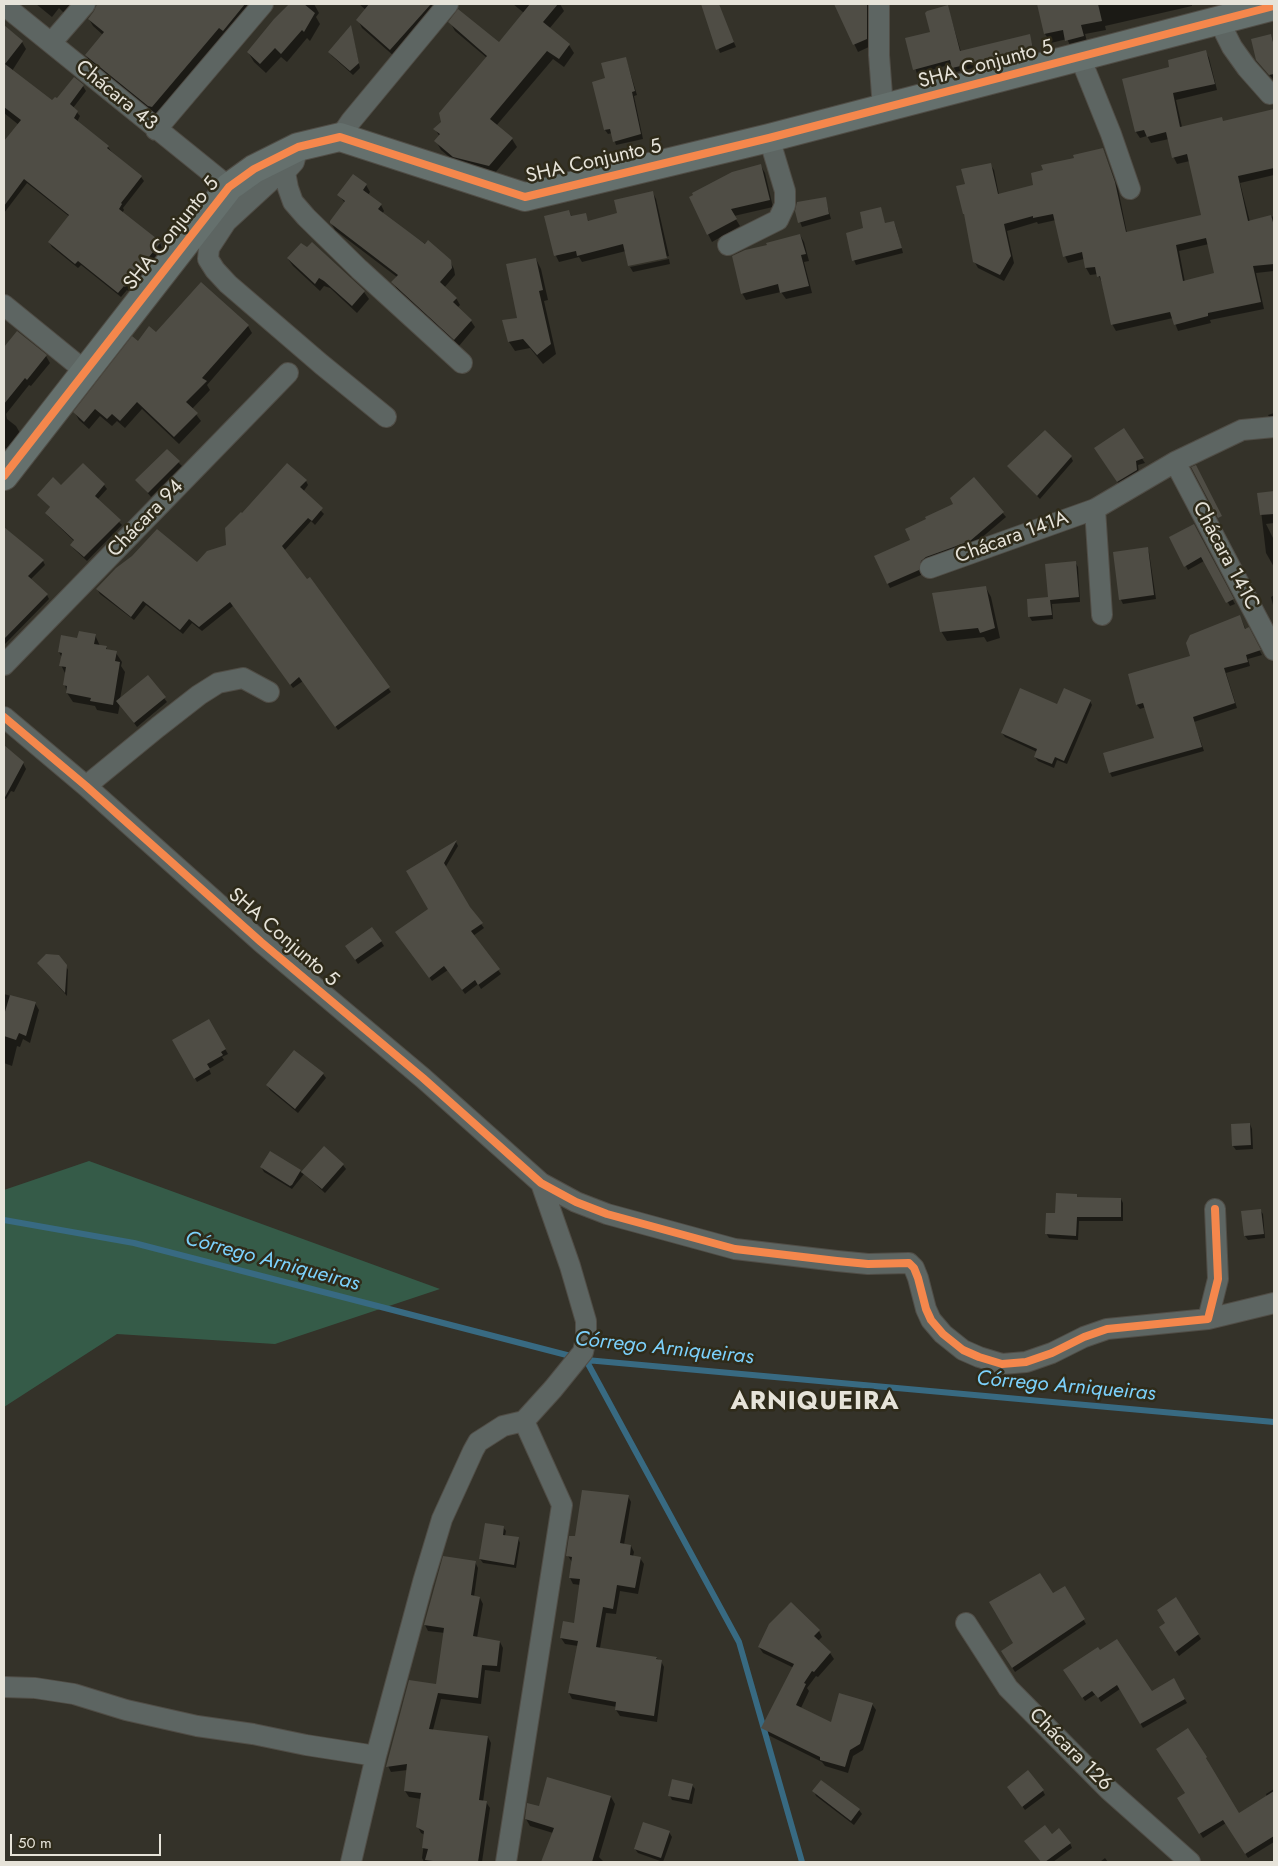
<!DOCTYPE html>
<html>
<head>
<meta charset="utf-8">
<style>
  body { margin:0 }
  #map { position:relative; width:1278px; height:1866px; overflow:hidden; background:#343229; font-family:Jost,sans-serif }
  canvas { display:block }
  .frame { position:absolute; inset:0; border:5px solid #e6e3d9; pointer-events:none }
  .scale { position:absolute; left:10px; top:1834px; width:151px; height:22px; box-sizing:border-box; border:2px solid #e6e3d9; border-top:0; padding-left:6px; font-size:15px; line-height:18px; white-space:nowrap; color:#e6e3d9; -webkit-text-stroke:4px #2f2b1a; paint-order:stroke }
</style>
</head>
<body>
<div id="map">
<canvas width="1278" height="1866"></canvas>
<div class="frame"></div>
<div class="scale">50 m</div>
</div>
<script>
const ctx = document.querySelector('canvas').getContext('2d');
ctx.lineJoin = 'round';
function paint(path, color) { ctx.fillStyle = color; ctx.fill(path, 'evenodd'); }
const shape = rows => new Path2D(rows.map(r => 'M' + r).join(''));
function trace(path, color, width, dash) { ctx.strokeStyle = color; ctx.lineWidth = width; ctx.lineCap = dash ? 'butt' : 'round'; ctx.setLineDash(dash || []); ctx.stroke(path); }
function label(font, color, halo, rows, align = 'center') {
  ctx.font = font + ' Jost,sans-serif'; ctx.lineWidth = 5; ctx.setLineDash([]); ctx.textBaseline = 'middle'; ctx.strokeStyle = halo; ctx.fillStyle = color; for (const [text, x, y, turn = 0] of rows) {
    ctx.save(); ctx.translate(x, y); ctx.rotate((+turn || 0) * Math.PI / 180); ctx.textAlign = isNaN(turn) ? turn : align; if (halo) ctx.strokeText(text, 0, 0); ctx.fillText(text, 0, 0); ctx.restore();
  }
}
paint(shape([
  [89,1161,440,1289,275,1344,117,1334,4,1407,4,1190]
]), '#355b48');
paint(shape([
  [36,4,81,4,64,13,59,8,52,17],
  [98,4,255,4,228,37,224,34,157,114,153,113,90,62,86,55,103,35,93,26,89,19,98,6],
  [291,4,314,4,319,13,316,17,320,24,310,41,307,38,287,62,281,57,266,73,254,62,248,52,275,20],
  [359,4,434,4,438,9,395,57,362,28,358,20,366,10],
  [513,4,560,4,564,11,549,29,569,45,574,53,564,67,553,59,496,126,512,139,517,147,494,174,459,165,441,150,436,141,440,137,435,129,443,122,487,58,455,31,450,22,499,44,524,13],
  [711,4,717,4,736,47,720,53,703,7],
  [835,4,870,4,871,46,858,52],
  [1038,4,1192,4,1192,6,1105,26,1106,30,1085,34,1088,45,1072,49,1067,39,1051,43,1045,34],
  [949,11,961,52,1029,35,1035,53,956,72,952,64,917,74,906,39,932,33],
  [4,27,22,42,26,49,12,71,53,102,57,99,74,78,83,86,86,91,73,108,80,116,77,122,108,147,111,151,141,177,144,181,123,208,124,210,122,213,160,243,162,248,128,291,127,290,121,297,81,265,78,268,52,247,49,242,70,217,27,183,4,213,4,144,19,125,4,113],
  [351,28,360,68,353,75,332,56,329,52],
  [1271,35,1274,44,1274,79,1273,79,1260,64],
  [1206,52,1209,58,1217,90,1176,100,1182,127,1223,122,1274,110,1274,175,1240,183,1250,222,1274,216,1274,271,1256,273,1264,309,1210,320,1211,323,1178,331,1173,318,1116,331,1112,324,1102,283,1098,274,1090,275,1086,268,1084,259,1068,263,1065,256,1056,220,1038,224,1037,222,1007,231,1014,263,1004,281,978,268,974,261,966,218,964,214,966,185,990,164,994,170,999,195,1035,186,1075,159,1103,149,1118,189,1127,233,1202,216,1190,161,1177,164,1174,158,1169,139,1151,143,1147,136,1140,138,1136,132,1171,68],
  [1209,244,1216,274,1185,282,1179,251],
  [626,59,637,95,634,96,643,139,616,145,612,133,608,134,605,130,607,79],
  [761,166,765,173,773,207,734,216,740,226,712,242,690,198],
  [366,185,370,192,368,195,381,205,384,211,382,214,450,261,454,269,455,275,444,288,456,298,460,305,457,308,471,321,475,327,459,346,397,289,393,282,397,277,335,230,331,223,345,203,339,195],
  [653,193,656,199,669,256,630,265,630,266,626,251,582,262,579,257,559,262,556,256,569,211,572,217,585,214,589,222,618,214],
  [825,198,831,219,802,227,800,222],
  [880,208,885,224,894,222,896,227,903,253,856,265,854,260,865,229],
  [800,235,804,242,809,261,804,262,812,293,786,299,781,292,746,300,742,293,768,245],
  [288,259,364,292,369,299,357,313,330,288,324,286,320,291,293,266],
  [536,259,541,269,548,300,544,301,556,354,543,364,530,348,515,351,509,342,503,321,519,319],
  [669,259,670,264,633,272,630,267],
  [248,326,252,333,207,385,210,390,192,409,201,421,179,444,142,409,125,428,117,421,112,426,100,416,89,429,79,420,75,413,156,334],
  [17,333,46,356,50,363,31,386,29,385,6,414,7,419,16,426,20,433,6,449,4,447,4,349],
  [1274,413,1274,422,1272,422,1268,415],
  [1123,430,1145,463,1138,465,1139,475,1120,486,1098,453],
  [167,451,182,466,151,497,137,480],
  [1071,457,1073,461,1040,499,1008,466],
  [974,479,1006,517,973,545,923,565,921,575,890,588,888,584,911,540,954,504],
  [306,481,308,485,303,492,324,514,315,525,311,521,284,551,391,692,338,730,303,681,293,688,233,606,202,631,192,623,183,634,146,605,134,620,100,594,97,589,197,563,228,546,242,515],
  [104,485,107,489,97,500,122,525,87,561,74,549,71,545,75,542,49,517,46,513,51,508,38,495,61,487],
  [1274,492,1274,523,1266,524,1274,540,1274,567,1266,553,1259,494],
  [1194,525,1235,604,1230,606,1204,561,1188,570,1170,537],
  [4,528,43,561,45,565,30,580,47,595,49,599,4,645],
  [1147,548,1149,552,1156,599,1123,604,1121,600,1115,553],
  [1075,562,1078,567,1080,602,1052,604,1053,619,1032,621,1029,616,1049,598],
  [986,588,991,597,1000,638,987,642,984,637,947,641,941,631],
  [1274,595,1274,609,1271,597],
  [1240,616,1246,630,1248,629,1262,655,1248,659,1250,666,1226,673,1237,708,1194,722,1204,751,1112,777,1110,773,1155,739,1146,707,1140,709,1137,705,1130,675,1192,657],
  [95,635,100,646,106,647,108,651,116,653,122,662,121,666,125,672,120,699,148,677,167,702,137,727,120,704,118,714,97,710,95,706,73,702,67,693,65,685,66,675,61,665,62,658,59,652,78,639],
  [1090,701,1092,705,1067,764,1057,760,1054,768,1038,761,1035,757,1037,752,1005,737,1002,733,1058,706],
  [4,746,23,763,26,769,14,792,11,791,6,799,4,798],
  [456,842,458,846,445,868,469,908,484,928,473,936,501,974,481,989,478,984,465,994,448,970,432,981,399,936,430,910,407,872],
  [381,941,384,946,358,964,347,947],
  [66,966,68,970,67,996,41,967],
  [4,994,35,1003,39,1010,30,1043,23,1039,20,1047,17,1046,12,1066,4,1063],
  [209,1021,228,1054,222,1057,224,1060,209,1069,211,1074,197,1082,174,1041],
  [323,1074,326,1078,298,1113,270,1090,268,1086],
  [1250,1124,1252,1129,1253,1149,1236,1150,1233,1146],
  [324,1148,343,1165,346,1169,325,1193,304,1174,292,1189,264,1172,261,1167,300,1171,302,1173],
  [1076,1195,1078,1198,1121,1199,1123,1203,1123,1221,1079,1221,1078,1240,1049,1238,1046,1233,1056,1214],
  [1260,1210,1263,1214,1265,1238,1248,1240,1245,1236,1243,1212],
  [628,1496,631,1502,624,1545,631,1546,634,1552,633,1557,640,1558,644,1564,638,1594,620,1591,616,1614,606,1613,600,1648,656,1658,661,1661,664,1667,657,1722,620,1716,616,1710,617,1707,572,1699,569,1693,578,1646,565,1644,561,1638,575,1624,580,1585,573,1584,570,1578,572,1562,568,1556,576,1537],
  [503,1527,506,1531,505,1536,518,1538,520,1543,516,1568,483,1563,480,1559],
  [444,1557,475,1562,478,1568,474,1597,480,1598,483,1604,477,1638,500,1642,503,1648,500,1672,485,1670,481,1704,441,1699,433,1730,488,1737,491,1743,483,1802,486,1802,490,1808,482,1862,424,1862,422,1858,425,1835,421,1833,418,1827,421,1799,409,1797,405,1791,408,1770,391,1772,388,1766,437,1686,445,1633,428,1631,425,1625],
  [1065,1587,1086,1624,1015,1672,1005,1656,1052,1595],
  [1176,1599,1201,1639,1179,1656,1161,1628,1167,1624],
  [819,1631,822,1637,818,1641,830,1653,834,1659,818,1677,816,1676,807,1688,809,1691,801,1708,832,1723,872,1704,876,1710,863,1750,853,1756,848,1773,825,1766,822,1762,766,1734,762,1728,794,1668,763,1653,759,1647],
  [1065,1671,1152,1692,1174,1680,1187,1703,1143,1728,1120,1689,1101,1702,1096,1694,1085,1701],
  [1206,1758,1208,1762,1207,1763,1239,1815,1267,1797,1266,1794,1274,1789,1274,1842,1248,1858,1226,1823,1203,1838,1178,1798,1186,1794],
  [821,1782,859,1810,862,1814,854,1825,816,1796,814,1791],
  [692,1785,695,1789,692,1804,672,1800,670,1796],
  [1011,1791,1043,1791,1045,1795,1025,1810],
  [611,1797,615,1804,599,1857,604,1862,543,1862,553,1833,530,1826,526,1819,539,1807],
  [669,1832,672,1837,663,1862,638,1853,635,1849],
  [1051,1835,1070,1843,1072,1848,1053,1862,1041,1862,1028,1845],
  [1105,1858,1108,1862,1100,1862]
]), '#0007');
trace(shape([
  [4,1220,134,1243,586,1360,1274,1422],
  [586,1360,739,1642,802,1862]
]), '#386a82', 6);
paint(shape([
  [97,4,245,4,223,31,219,28,152,107,148,106,85,55,104,32,88,19,94,11],
  [289,4,304,4,315,13,304,32,302,30,281,54,275,48,260,64,247,52,274,19],
  [369,4,431,4,390,50,356,20],
  [530,4,558,4,543,22,570,44,559,59,547,51,490,119,513,138,489,166,453,157,434,141,440,134,433,129,441,122,439,113,487,56,448,22,458,9,499,42],
  [701,4,719,4,734,42,716,50],
  [834,4,867,4,867,39,853,45],
  [1037,4,1098,4,1102,21,1081,25,1084,36,1065,41,1063,30,1044,34],
  [948,5,960,51,1030,34,1033,49,952,68,950,60,913,70,905,38,930,32,925,13,927,11],
  [4,25,23,41,5,64,52,100,55,97,57,98,74,77,84,85,70,104,78,111,74,118,109,146,107,148,142,176,121,203,122,204,119,209,161,242,125,287,124,286,118,293,78,261,75,264,48,242,69,215,24,179,4,206,4,141,21,120,4,107],
  [351,25,359,63,350,71,328,52],
  [1271,34,1274,46,1274,74,1269,75,1256,60,1251,39],
  [1206,50,1215,84,1173,93,1180,127,1222,117,1223,121,1274,109,1274,168,1238,176,1248,221,1271,215,1274,226,1274,264,1253,266,1261,302,1208,313,1208,316,1174,325,1170,312,1111,325,1100,276,1097,277,1095,267,1085,268,1082,252,1063,257,1053,214,1033,218,1033,216,1004,224,1011,256,1000,275,973,262,964,214,963,214,956,186,965,184,961,169,991,163,998,194,1033,185,1031,173,1043,170,1041,165,1074,158,1073,155,1103,148,1115,182,1126,232,1201,215,1187,154,1172,158,1166,132,1147,137,1144,130,1135,132,1122,79,1169,67,1168,60],
  [1206,238,1214,273,1183,281,1176,245],
  [626,57,635,91,632,92,641,134,613,142,610,129,604,130,592,82,605,78,601,63],
  [761,164,770,200,731,209,737,219,707,235,689,197,693,195,692,193,732,172],
  [353,174,367,184,363,190,382,204,378,209,425,244,428,240,451,260,452,268,440,282,457,298,453,302,472,320,454,340,391,282,398,275,330,223,330,221,345,201,337,195],
  [653,191,667,258,628,266,623,244,577,256,576,251,554,256,544,216,569,210,571,216,586,213,588,221,617,213,614,200],
  [826,197,829,214,798,223,795,211,797,202],
  [881,207,885,223,894,221,902,248,852,261,846,233,863,228,860,212],
  [800,234,806,254,801,255,809,286,780,293,778,284,741,294,732,256,745,250,767,245,766,243],
  [312,242,365,291,352,306,324,281,319,278,315,284,287,258,301,243,307,247],
  [536,258,543,290,539,291,551,344,537,355,523,339,508,342,502,320,517,318,506,264],
  [201,282,249,325,202,378,207,381,186,402,198,413,174,437,137,402,120,421,112,414,107,419,95,409,84,422,73,412,132,336,138,341,149,326,156,332],
  [17,331,47,355,27,380,25,378,4,404,4,347],
  [1124,428,1144,458,1136,461,1137,470,1117,482,1094,448],
  [1045,430,1072,456,1037,496,1007,466],
  [167,449,180,461,148,493,135,480],
  [83,463,105,484,95,496,121,520,84,557,70,545,74,540,45,513,50,507,37,495,53,477,61,485],
  [287,463,307,480,300,487,323,508,312,521,308,518,282,546,307,579,310,577,390,687,335,727,299,677,290,685,230,602,199,627,189,619,180,630,143,601,131,617,96,589,116,568,132,556,157,529,197,562,207,551,226,545,225,528,241,512,242,513],
  [1196,465,1222,516,1218,518,1191,467],
  [974,477,1004,512,970,541,926,557,921,561,919,570,887,584,874,556,910,540,905,529,926,519,925,517,953,504,950,498],
  [1274,491,1274,514,1260,515,1257,493],
  [1194,524,1234,599,1226,603,1201,557,1184,567,1169,537],
  [4,527,44,560,28,576,48,594,4,639],
  [1148,547,1154,595,1119,600,1113,552],
  [1076,561,1079,597,1050,600,1052,615,1028,617,1027,599,1048,597,1045,564],
  [986,586,995,628,980,633,978,628,940,632,932,593],
  [1240,615,1245,629,1249,627,1261,650,1246,655,1248,662,1224,668,1235,703,1193,717,1202,747,1109,773,1103,753,1154,738,1143,703,1136,705,1128,674,1190,656,1186,643,1190,635],
  [79,631,96,634,94,644,107,646,106,649,117,651,115,661,120,662,113,705,90,701,91,698,66,693,67,686,63,685,66,667,59,666,62,653,58,652,61,635,77,638],
  [148,675,166,697,134,723,116,701],
  [1020,688,1057,704,1064,688,1091,700,1064,761,1055,757,1052,764,1034,757,1037,749,1001,733],
  [4,745,24,762,4,799],
  [457,840,444,863,470,907,483,923,471,931,500,969,478,985,475,980,462,990,444,966,429,978,395,932,428,909,406,871],
  [372,927,382,941,355,960,345,946],
  [46,954,59,955,67,965,65,993,37,963],
  [10,995,36,1002,26,1036,19,1033,16,1040,4,1036,4,1015],
  [209,1019,226,1049,221,1052,223,1055,207,1064,210,1069,194,1079,172,1040],
  [294,1050,324,1073,295,1109,266,1085],
  [1250,1123,1251,1145,1232,1146,1231,1124],
  [324,1146,344,1164,322,1189,301,1172],
  [270,1151,301,1170,292,1185,290,1186,260,1167],
  [1056,1193,1077,1194,1077,1197,1121,1198,1121,1217,1077,1217,1076,1236,1045,1234,1046,1213,1055,1213],
  [1261,1209,1264,1234,1244,1236,1241,1211],
  [582,1490,629,1495,620,1543,631,1545,630,1555,641,1557,635,1588,617,1585,613,1609,603,1607,596,1647,657,1657,656,1659,662,1660,654,1716,615,1710,616,1702,568,1693,578,1641,560,1638,563,1621,574,1623,580,1579,569,1578,572,1557,566,1556,569,1536,575,1536],
  [485,1523,504,1526,503,1535,519,1537,514,1565,479,1559],
  [443,1556,476,1561,471,1595,480,1597,473,1636,500,1641,497,1666,482,1665,478,1698,438,1693,429,1729,488,1736,479,1800,487,1801,478,1862,441,1862,425,1860,428,1849,422,1848,424,1831,416,1827,421,1793,404,1791,407,1764,386,1767,409,1680,436,1684,444,1628,424,1625],
  [1040,1573,1053,1593,1065,1586,1085,1619,1012,1668,1001,1651,1013,1643,989,1602],
  [1176,1597,1199,1634,1175,1652,1159,1627,1165,1623,1157,1610],
  [791,1602,820,1630,814,1636,831,1652,814,1672,812,1671,804,1683,806,1684,796,1705,831,1722,839,1693,873,1703,860,1744,850,1750,845,1767,820,1760,820,1757,761,1728,794,1664,758,1647,769,1624],
  [1117,1639,1152,1691,1174,1678,1185,1699,1140,1724,1117,1685,1098,1698,1092,1691,1082,1698,1063,1670,1098,1647,1100,1650],
  [1188,1728,1207,1757,1206,1758,1239,1813,1274,1791,1274,1836,1245,1854,1223,1820,1199,1834,1177,1798,1185,1793,1156,1749],
  [1028,1770,1044,1790,1022,1807,1007,1787],
  [547,1777,611,1796,592,1862,541,1862,554,1828,525,1819,527,1803,539,1806],
  [672,1779,693,1784,689,1800,668,1796],
  [821,1780,860,1809,851,1821,812,1791],
  [643,1822,670,1831,661,1858,634,1849],
  [1045,1825,1052,1834,1059,1828,1071,1843,1045,1862,1041,1862,1024,1841]
]), '#4f4d45');
const street = shape([
  [879,4,879,55,883,108],
  [4,5,229,187],
  [1219,21,1232,47,1247,68,1270,94],
  [51,43,85,4],
  [1080,57,1111,134,1130,189],
  [156,130,263,4],
  [340,137,351,121,448,4],
  [298,147,294,162,285,172,276,176,226,222,209,248,208,259,215,270,228,284,321,364,386,417],
  [285,172,288,188,293,202,306,217,359,269,462,363],
  [728,245,778,220,785,205,785,191,769,138],
  [4,305,85,371],
  [1175,462,1274,650],
  [1095,509,1102,615],
  [930,568,1095,509,1175,462,1242,430,1274,427],
  [4,665,288,373],
  [4,717,86,786,261,942,423,1078,541,1183,576,1202,607,1214,735,1249,837,1261,868,1264,909,1263,914,1268,918,1278,926,1309,931,1320,943,1334,963,1350,979,1357,1002,1364,1026,1362,1052,1353,1084,1337,1107,1329,1208,1319,1218,1279,1215,1209],
  [86,786,158,727,199,695,218,683,243,678,269,692],
  [1208,1319,1274,1303],
  [966,1623,1008,1688,1109,1790,1190,1862],
  [4,1687,35,1688,74,1694,126,1710,197,1726,253,1734,306,1745,376,1756],
  [351,1862,376,1756,423,1582,442,1519,473,1451,478,1442,503,1426,524,1421,553,1389,583,1352,586,1338,586,1321,570,1266,541,1183],
  [506,1862,562,1505,524,1421]
]);
const secondary = shape([
  [4,476,229,187,254,169,298,147,340,137,525,197,769,138,1274,6]
]);
trace(street, '#504d46', 22);
trace(secondary, '#504d46', 30);
trace(street, '#5d6562', 20);
trace(secondary, '#65706d', 28);
trace(shape([
  [4,476,229,187,254,169,298,147,340,137,525,197,769,138,1274,6],
  [4,717,86,786,261,942,423,1078,541,1183,576,1202,607,1214,735,1249,837,1261,868,1264,909,1263,914,1268,918,1278,926,1309,931,1320,943,1334,963,1350,979,1357,1002,1364,1026,1362,1052,1353,1084,1337,1107,1329,1208,1319,1218,1279,1215,1209]
]), '#f5874c', 8);
label('20px', '#e6e3d9', '#2f2b1a', [
  ["SHA Conjunto 5",986,65,-15],
  ["Chácara 43",116,96,39],
  ["SHA Conjunto 5",594,162,-13],
  ["SHA Conjunto 5",172,234,-51],
  ["Chácara 94",146,519,-46],
  ["Chácara 141A",1012,538,-20],
  ["Chácara 141C",1225,556,62],
  ["SHA Conjunto 5",283,938,41],
  ["Chácara 126",1070,1750,45]
]);
label('italic 21px', '#7cd1fc', '#2f2b1a', [
  ["Córrego Arniqueiras",272,1262,15],
  ["Córrego Arniqueiras",664,1349,6],
  ["Córrego Arniqueiras",1066,1387,5]
]);
ctx.letterSpacing = '1px';
label('bold 25px', '#e6e3d9', '#2f2b1a', [
  ["ARNIQUEIRA",815,1403]
]);
ctx.letterSpacing = '0px';
</script>
</body>
</html>
